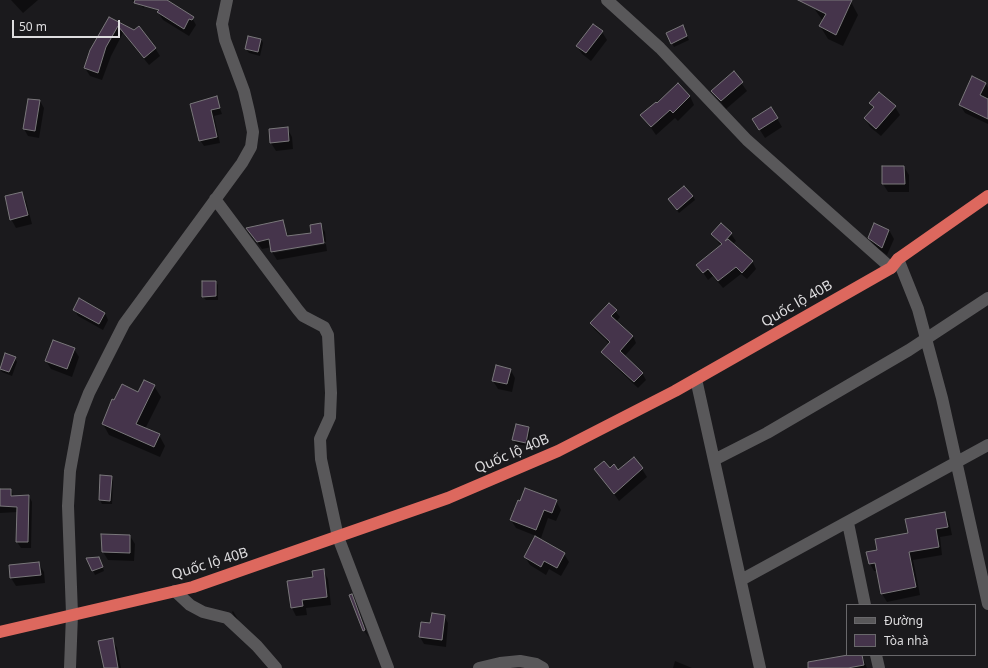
<!DOCTYPE html>
<html>
<head>
<meta charset="utf-8">
<style>
  body { margin:0 }
  #map { position:relative; width:988px; height:668px; overflow:hidden; background:#1b1a1d; font-family:"Noto Sans",sans-serif }
  canvas { display:block }
  .legend { position:absolute; left:846px; top:604px; width:130px; height:52px; box-sizing:border-box; background:#1b1a1d; border:1px solid #69686b; margin:0; padding:5px 7px; list-style:none; font-size:12px; color:#dedddf }
  .legend li { display:flex; align-items:center; gap:8px; height:20px }
  .legend b { width:20px; border:1px solid #69686b }
  .scale { position:absolute; left:12px; top:20px; width:108px; height:18px; box-sizing:border-box; border:2px solid #dedddf; border-top:0; padding-left:5px; font-size:12px; line-height:14px; white-space:nowrap; color:#dedddf; -webkit-text-stroke:3px #1b1a1d; paint-order:stroke }
</style>
</head>
<body>
<div id="map">
<canvas width="988" height="668"></canvas>
<ul class="legend">
<li><b style="height:5px;background:#59585a"></b>Đường</li>
<li><b style="height:11px;background:#45344b"></b>Tòa nhà</li>
</ul>
<div class="scale">50 m</div>
</div>
<script>
const ctx = document.querySelector('canvas').getContext('2d');
ctx.lineJoin = 'round';
function paint(path, color) { ctx.fillStyle = color; ctx.fill(path, 'evenodd'); }
const shape = rows => new Path2D(rows.map(r => 'M' + r).join(''));
function trace(path, color, width, dash) { ctx.strokeStyle = color; ctx.lineWidth = width; ctx.lineCap = dash ? 'butt' : 'round'; ctx.setLineDash(dash || []); ctx.stroke(path); }
function label(font, color, halo, rows, align = 'center') {
  ctx.font = font + ' "Noto Sans",sans-serif'; ctx.lineWidth = 3; ctx.setLineDash([]); ctx.textBaseline = 'middle'; ctx.strokeStyle = halo; ctx.fillStyle = color; for (const [text, x, y, turn = 0] of rows) {
    ctx.save(); ctx.translate(x, y); ctx.rotate((+turn || 0) * Math.PI / 180); ctx.textAlign = isNaN(turn) ? turn : align; if (halo) ctx.strokeText(text, 0, 0); ctx.fillText(text, 0, 0); ctx.restore();
  }
}
paint(shape([
  [11,0,38,0,23,13],
  [132,0,146,0,144,8],
  [817,0,846,0,851,2,858,15,843,46,828,39,820,26,823,21,813,7],
  [158,12,191,16,196,25,189,36,163,20],
  [109,18,155,48,160,56,149,65,123,33,111,56,102,80,90,76,85,68],
  [684,30,689,40,674,47,672,43],
  [602,32,607,40,591,61,582,54,577,46],
  [261,39,263,43,260,56,249,53,246,49],
  [734,73,747,91,726,109,712,91],
  [973,78,986,84,988,88,988,124,965,113,960,105],
  [678,84,690,96,694,105,678,121,675,118,656,135,642,115,657,105],
  [216,98,222,114,214,116,220,143,204,146,200,140,191,105],
  [40,101,44,108,39,138,28,136,24,129],
  [870,103,895,107,900,115,881,136,870,127,865,118,874,109],
  [771,108,782,127,765,138,753,119],
  [287,128,292,137,293,149,276,151,271,143],
  [883,167,904,167,909,175,909,192,888,192,883,184],
  [21,193,26,201,32,224,16,228,11,219],
  [693,196,695,200,679,213,671,203],
  [282,221,289,237,312,234,320,224,325,232,326,242,274,251,274,253,326,244,327,251,277,260,272,252,272,247,262,249,248,229],
  [721,225,731,234,736,241,733,244,752,261,756,269,747,279,741,274,723,288,713,276,708,280,698,265,721,246,712,234],
  [889,230,894,239,887,255,874,246,869,238],
  [216,282,218,285,218,300,206,300,203,297],
  [609,304,620,317,616,322,633,336,636,343,624,357,642,373,646,380,638,388,606,358,602,352,610,344,595,330,591,324],
  [75,310,105,313,108,320,103,330,78,316],
  [74,349,79,357,72,377,51,369,46,361],
  [6,354,15,358,17,362,12,376,2,372,0,368],
  [510,369,515,378,512,392,498,389,493,381],
  [154,386,161,397,145,429,159,435,165,446,160,457,109,435,103,424,138,394],
  [528,428,530,431,528,446,516,444,514,440],
  [596,469,618,471,642,469,647,477,619,501],
  [111,477,113,481,112,504,102,504,100,500],
  [0,490,11,490,14,497,29,496,32,502,31,548,21,548,17,542,18,512,0,513],
  [556,501,561,510,556,521,548,518,541,538,516,528,511,520,521,502],
  [945,513,949,521,952,535,940,537,942,555,913,560,920,595,887,602,882,594,877,571,874,571,870,564,878,551],
  [130,536,135,544,134,561,108,560,103,552],
  [536,538,564,554,569,562,561,576,549,569,546,575,530,565,525,557],
  [99,558,104,571,95,575,88,559],
  [39,564,44,572,45,583,16,586,11,578],
  [323,570,328,579,331,605,306,608,307,615,296,616,292,608,314,578],
  [351,595,356,603,369,638,364,630],
  [233,611,240,623,236,620,232,612],
  [444,616,448,623,446,647,424,644,420,637,431,624],
  [112,639,117,648,121,668,105,668],
  [854,655,862,655,867,668,822,668],
  [675,661,692,668,673,668]
]), '#0007');
const building = shape([
  [135,0,167,0,194,17,192,20,189,19,184,29,157,12,159,10,134,3,135,0],
  [798,0,852,0,836,35,819,26,826,14,798,0],
  [109,17,134,30,139,26,156,48,144,58,118,26,106,47,98,73,84,68,90,50,109,17],
  [593,24,603,31,586,53,576,46,593,24],
  [683,25,687,36,671,44,666,33,683,25],
  [248,36,261,39,258,52,245,49,248,36],
  [734,71,743,82,721,101,711,91,734,71],
  [972,76,986,83,980,95,988,99,988,119,959,105,972,76],
  [678,83,690,96,673,113,670,110,651,127,640,115,656,102,657,103,678,83],
  [879,92,896,106,876,129,864,118,874,107,869,103,879,92],
  [217,96,220,108,211,110,217,137,199,141,190,104,217,96],
  [28,99,40,100,35,131,23,129,28,99],
  [771,107,778,118,759,130,752,119,771,107],
  [288,127,289,141,270,143,269,129,288,127],
  [882,166,904,166,905,184,882,184,882,166],
  [684,186,693,196,677,210,668,199,684,186],
  [22,192,28,215,10,220,5,196,22,192],
  [283,220,287,236,311,233,310,225,321,223,324,243,271,252,269,239,257,242,246,228,283,220],
  [721,223,732,233,725,241,728,239,753,261,742,273,736,267,718,281,708,269,703,273,696,265,722,244,711,234,721,223],
  [874,223,889,230,882,248,868,238,874,223],
  [202,281,216,281,216,296,202,297,202,281],
  [79,298,105,313,99,324,73,310,79,298],
  [609,303,617,310,611,316,633,336,620,351,643,373,634,382,601,352,610,342,590,323,609,303],
  [53,340,75,348,67,369,45,361,53,340],
  [5,353,16,357,9,372,0,369,5,353],
  [496,365,511,369,507,384,492,381,496,365],
  [144,380,155,385,136,424,160,434,154,447,102,424,112,399,114,400,122,384,138,392,144,380],
  [516,424,529,427,526,443,512,440,516,424],
  [634,457,643,468,614,494,594,469,604,461,610,468,614,464,618,470,634,457],
  [100,475,112,476,110,501,99,500,100,475],
  [525,488,557,500,552,513,544,510,536,530,510,520,518,500,520,501,525,488],
  [0,489,11,489,11,496,29,495,28,542,16,542,17,507,0,506,0,489],
  [945,512,948,527,936,529,939,547,909,552,916,587,881,594,875,563,869,564,866,552,877,550,875,539,908,533,905,519,945,512],
  [101,534,130,535,130,553,102,552,101,534],
  [535,536,565,553,557,568,544,561,541,567,524,557,535,536],
  [99,557,103,567,92,571,86,558,99,557],
  [39,562,41,575,10,578,9,565,39,562],
  [324,569,327,597,302,600,303,606,291,608,287,581,313,577,312,571,324,569],
  [352,594,365,630,363,631,349,595,352,594],
  [432,613,445,615,442,640,419,637,421,622,430,623,432,613],
  [113,638,118,668,104,668,98,641,113,638],
  [848,655,862,655,864,665,848,668,808,668,808,662,848,655]
]);
paint(building, '#45344b');
trace(building, '#7a787b', 1);
trace(shape([
  [607,0,660,48,747,140,891,268],
  [215,199,298,310,303,316,324,327,328,335,331,393,330,417,320,439,321,459,338,537,388,668],
  [898,259,918,309,942,398,988,604],
  [696,379,760,668],
  [714,460,767,433,909,350,988,298],
  [848,523,865,605],
  [741,580,988,445],
  [175,591,190,605,203,612,227,618,257,646,276,668],
  [876,655,879,668],
  [70,668,72,614,68,506,70,471,80,416,89,393,124,324,242,163,251,147,253,132,249,112,244,91,225,40,222,24,227,0],
  [479,668,500,663,520,661,536,664,543,668]
]), '#59585a', 12);
trace(shape([
  [0,632,193,587,448,498,558,451,675,391,891,268,898,259,988,196]
]), '#dd685e', 12);
label('14px', '#dedddf', '#1b1a1d', [
  ["Quốc lộ 40B",797,304,-30],
  ["Quốc lộ 40B",512,454,-23],
  ["Quốc lộ 40B",210,564,-17]
]);
</script>
</body>
</html>
